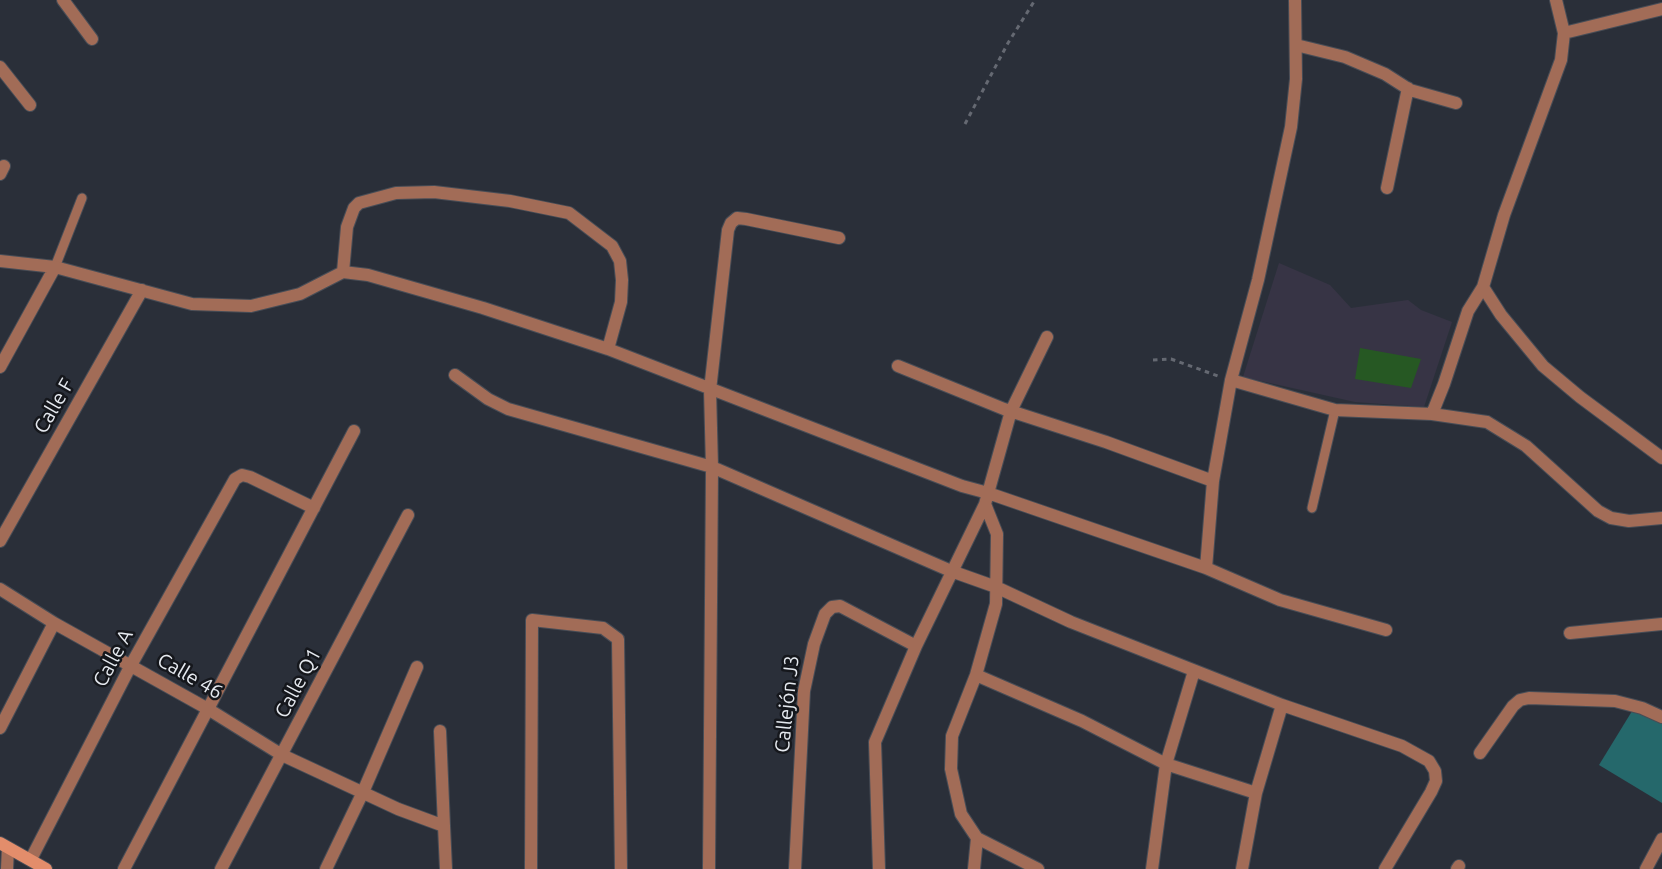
<!DOCTYPE html>
<html>
<head>
<meta charset="utf-8">
<style>
  body { margin:0 }
  canvas { display:block; background:#2a2f39 }
</style>
</head>
<body>
<canvas width="1662" height="869"></canvas>
<script>
const ctx = document.querySelector('canvas').getContext('2d');
ctx.lineJoin = 'round';
function paint(path, color) { ctx.fillStyle = color; ctx.fill(path, 'evenodd'); }
const shape = rows => new Path2D(rows.map(r => 'M' + r).join(''));
function trace(path, color, width, dash) { ctx.strokeStyle = color; ctx.lineWidth = width; ctx.lineCap = dash ? 'butt' : 'round'; ctx.setLineDash(dash || []); ctx.stroke(path); }
function label(font, color, halo, rows, align = 'center') {
  ctx.font = font + ' Ubuntu,sans-serif'; ctx.lineWidth = 5; ctx.setLineDash([]); ctx.textBaseline = 'middle'; ctx.strokeStyle = halo; ctx.fillStyle = color; for (const [text, x, y, turn = 0] of rows) {
    ctx.save(); ctx.translate(x, y); ctx.rotate((+turn || 0) * Math.PI / 180); ctx.textAlign = isNaN(turn) ? turn : align; if (halo) ctx.strokeText(text, 0, 0); ctx.fillText(text, 0, 0); ctx.restore();
  }
}
paint(shape([
  [1279,263,1330,285,1351,308,1408,300,1421,310,1452,322,1424,407,1355,402,1243,377]
]), '#373445');
paint(shape([
  [1360,348,1421,359,1411,388,1355,379]
]), '#265823');
paint(shape([
  [1637,703,1662,716,1662,803,1599,765]
]), '#25686b');
const lane = shape([
  [55,267,82,198],
  [1312,508,1335,410]
]);
const street = shape([
  [63,0,92,39],
  [1556,0,1564,33,1561,60,1504,215,1483,287,1501,315,1543,366,1580,397,1662,458],
  [1564,33,1662,9],
  [1296,45,1345,57,1385,74,1410,90,1456,103],
  [0,67,30,105],
  [0,174,4,166],
  [1387,188,1408,88],
  [0,261,55,267,192,304,251,306,300,294,343,272,368,275,483,308,608,349,962,486,988,493,1206,568,1280,600,1386,630],
  [343,272,347,227,354,208,359,203,396,193,434,192,510,201,569,213,612,246,620,261,622,280,621,302,608,349],
  [898,366,1004,409,1106,442,1213,481],
  [0,367,55,267],
  [455,375,488,399,508,409,712,467,951,571,996,587,1071,622,1282,705,1402,746,1429,761,1435,771,1436,781,1431,792,1385,869],
  [1231,380,1335,410,1432,414,1487,422,1526,446,1598,511,1611,518,1629,521,1662,518],
  [1432,414,1444,384,1468,311,1483,287],
  [985,504,997,534,996,604,976,675,952,736,951,769,961,814,977,838,1038,869],
  [0,541,142,290],
  [1206,568,1213,481,1231,380,1258,280,1291,127,1296,79,1295,0],
  [0,589,54,623,208,709,282,755,398,809,444,826,446,869],
  [1570,633,1662,624],
  [976,675,1082,721,1166,764,1256,793],
  [0,728,54,623],
  [440,731,444,826],
  [1480,753,1513,706,1520,700,1529,698,1615,701,1642,708,1662,717],
  [31,859,131,665,235,479,242,475,250,477,314,508],
  [7,869,8,848],
  [124,869,354,431],
  [221,869,408,515],
  [326,869,363,792,417,667],
  [531,869,532,620,603,628,618,639,621,869],
  [709,869,712,467,710,390,728,230,731,223,737,218,746,219,839,238],
  [795,869,804,691,814,644,825,614,832,607,840,606,916,646],
  [879,869,875,742,916,646,985,504,1011,411,1047,337],
  [974,869,977,838],
  [1152,869,1166,764,1194,671],
  [1242,869,1256,793,1282,705],
  [1457,869,1459,866],
  [1646,869,1662,839]
]);
const secondary = shape([
  [0,843,46,869]
]);
trace(lane, '#484d56', 11);
trace(street, '#484d56', 14);
trace(secondary, '#484d56', 14);
trace(shape([
  [965,124,1008,43,1035,0],
  [1153,360,1171,359,1218,376]
]), '#656972', 3, [4.5, 4.5]);
trace(lane, '#a26c57', 9);
trace(street, '#a26c57', 12);
trace(secondary, '#e38d6b', 12);
label('20px', '#e5e9ef', '#15171c', [
  ["Calle F",54,406,-60],
  ["Calle A",113,658,-62],
  ["Calle 46",190,676,30],
  ["Calle Q1",298,683,-62],
  ["Callejón J3",787,704,-84]
]);
</script>
</body>
</html>
